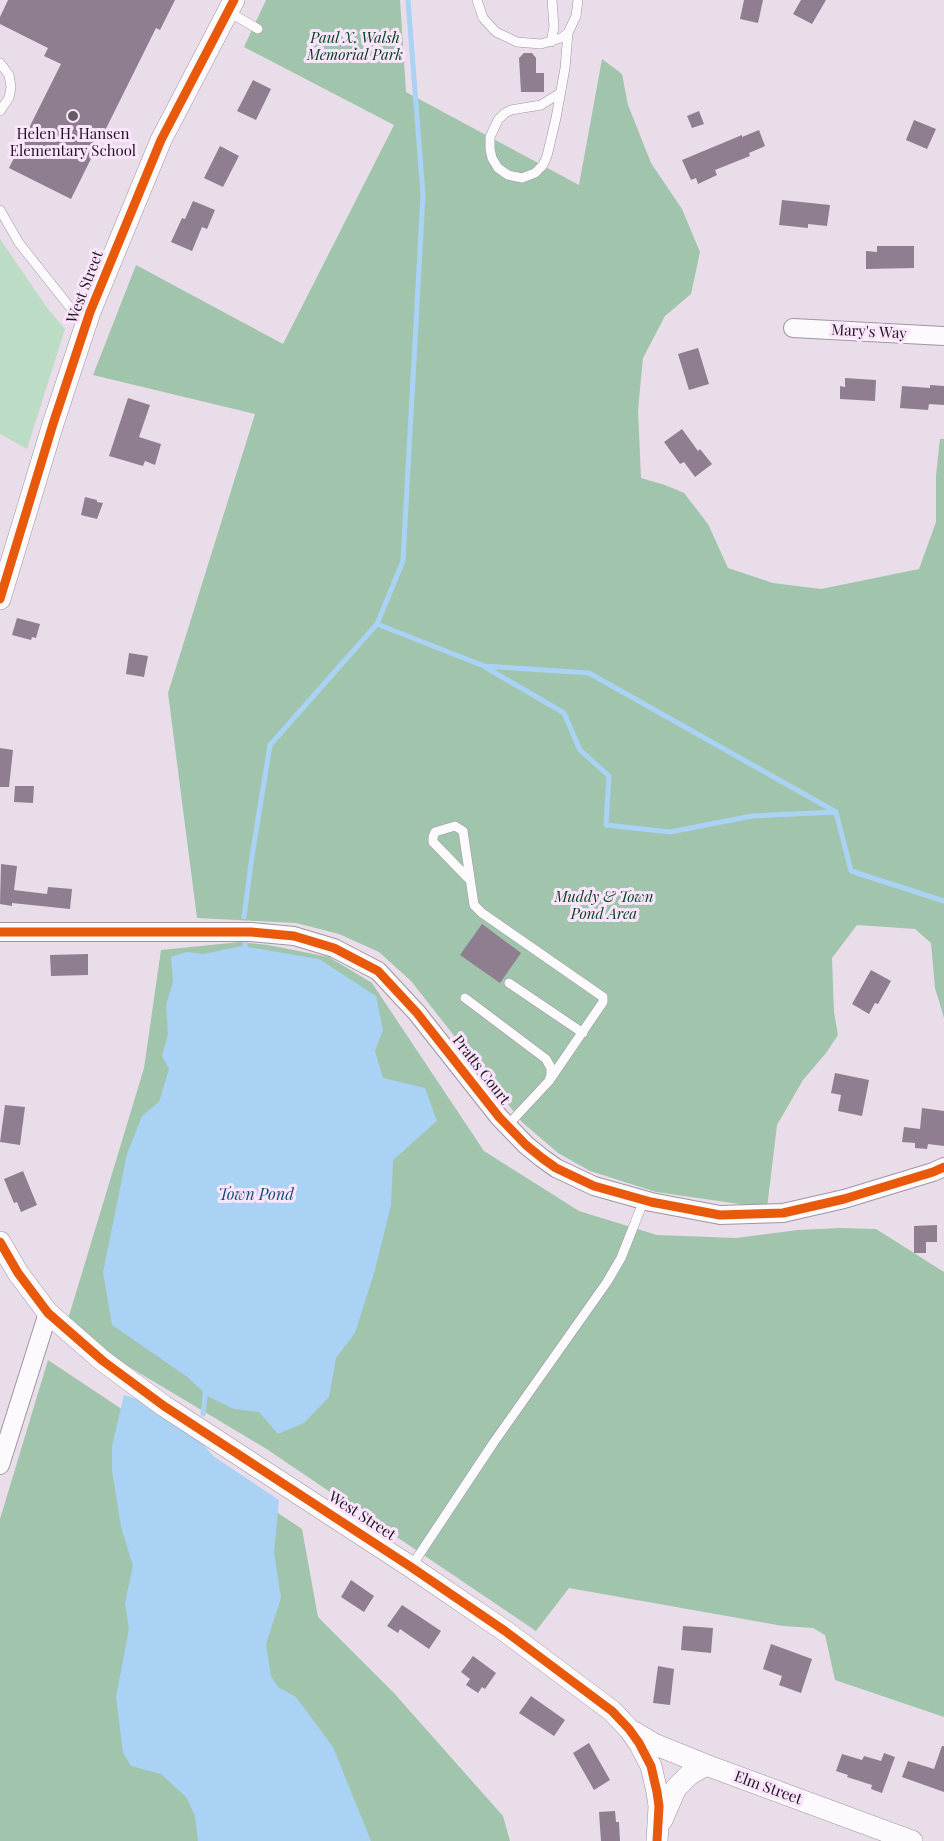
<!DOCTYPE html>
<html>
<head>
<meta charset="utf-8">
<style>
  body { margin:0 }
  canvas { display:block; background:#e9dde9 }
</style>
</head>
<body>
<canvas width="944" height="1841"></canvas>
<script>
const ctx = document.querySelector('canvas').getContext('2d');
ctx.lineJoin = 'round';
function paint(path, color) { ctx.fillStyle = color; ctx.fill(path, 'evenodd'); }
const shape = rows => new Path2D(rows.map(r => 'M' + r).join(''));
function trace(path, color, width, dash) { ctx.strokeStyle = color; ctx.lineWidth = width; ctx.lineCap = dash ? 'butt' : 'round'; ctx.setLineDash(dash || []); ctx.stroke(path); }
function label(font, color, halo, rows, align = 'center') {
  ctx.font = font + ' "Playfair Display",serif'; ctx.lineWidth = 6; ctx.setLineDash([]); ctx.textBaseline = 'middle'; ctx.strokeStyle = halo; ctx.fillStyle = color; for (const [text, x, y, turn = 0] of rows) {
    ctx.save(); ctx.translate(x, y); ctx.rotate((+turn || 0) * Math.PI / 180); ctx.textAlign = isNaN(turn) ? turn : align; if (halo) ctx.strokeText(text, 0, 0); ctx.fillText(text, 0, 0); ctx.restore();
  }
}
paint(shape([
  [0,239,48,309,65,329,27,449,0,434]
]), '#bddcc6');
paint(shape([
  [266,0,400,0,406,92,579,185,602,59,622,74,628,105,651,163,682,209,700,252,691,294,665,316,643,358,638,410,641,478,665,485,684,493,708,524,728,568,773,583,821,589,919,569,936,522,936,475,940,439,944,439,944,1018,935,988,931,943,915,929,857,925,832,958,834,1012,838,1035,826,1053,803,1080,777,1125,767,1208,656,1192,590,1171,558,1153,522,1122,411,981,379,952,339,934,296,923,197,918,168,693,255,414,93,375,136,265,283,344,394,125,244,47],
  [240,942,268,945,329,957,372,983,484,1151,579,1211,657,1235,736,1238,798,1230,840,1228,876,1229,944,1272,944,1717,835,1680,825,1635,813,1628,783,1626,569,1588,536,1631,265,1448,126,1365,82,1336,68,1319,144,1068,161,950],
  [48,1360,302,1529,318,1617,393,1692,503,1816,510,1841,0,1841,0,1519]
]), '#a0c5ac');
paint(shape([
  [242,946,319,959,376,996,383,1030,375,1051,383,1078,425,1088,437,1121,393,1160,391,1205,375,1270,355,1333,336,1358,329,1397,304,1423,278,1434,259,1412,234,1409,209,1397,186,1376,112,1325,103,1272,127,1154,142,1116,159,1102,169,1069,162,1056,168,1034,166,1005,173,982,171,957,186,952,204,954],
  [124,1395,141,1400,192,1431,213,1456,279,1500,274,1552,281,1598,266,1644,271,1676,278,1687,296,1697,333,1747,371,1841,198,1841,195,1816,186,1797,161,1774,131,1766,123,1753,116,1697,129,1629,125,1603,133,1566,121,1527,112,1470,112,1446]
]), '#a9d2f5');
trace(shape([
  [377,624,484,666,589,673,836,812,851,871,944,901],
  [485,667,564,713,580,750,609,776,606,825,670,832,752,816,835,812],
  [244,917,252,856,270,745,377,624,403,561,423,195,408,0],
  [245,941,245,953],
  [203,1414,206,1388]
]), '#a9d2f5', 5);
paint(shape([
  [8,0,175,0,160,30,156,28,71,199,9,168,61,64,44,56,48,48,0,24,0,17],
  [744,0,763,0,758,23,740,19],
  [801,0,826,0,812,24,793,14],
  [524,53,532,53,536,58,536,73,544,73,544,92,521,92,519,58],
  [253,80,271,89,256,120,237,111],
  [699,111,704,124,692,128,687,116],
  [914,120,936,129,927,149,906,140],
  [759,130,765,146,749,153,750,156,715,170,717,175,698,184,696,178,691,180,682,160,742,135,742,137],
  [220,146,239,156,223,187,204,178],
  [782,200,830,205,827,226,808,224,808,228,779,225],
  [193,201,215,210,207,229,202,227,192,251,171,242,182,218,185,219],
  [877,246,914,246,914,268,866,269,866,251,877,252],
  [698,348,709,384,689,390,678,354],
  [845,378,876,380,875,401,840,399,840,386,845,387],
  [930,385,944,386,944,405,929,404,928,410,900,408,902,386,930,388],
  [128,398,150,405,139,437,161,444,155,465,145,461,143,466,109,456],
  [682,429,698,451,700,449,712,464,695,477,684,462,680,464,664,442],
  [85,497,97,500,97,502,103,503,97,519,81,515],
  [17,618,40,624,36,638,32,637,31,640,12,635],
  [129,653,148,656,144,677,126,674],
  [0,748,13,750,9,787,0,787],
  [15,786,34,786,33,803,14,802],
  [1,864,17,866,14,890,47,894,48,887,72,889,70,909,12,903,12,906,0,904],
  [482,924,521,953,500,983,460,955],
  [88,954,88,975,51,976,50,955],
  [871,970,891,981,878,1004,875,1003,869,1014,852,1004],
  [835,1073,869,1080,862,1116,838,1111,841,1095,831,1093],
  [5,1105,25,1107,20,1145,0,1142],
  [922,1108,944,1111,944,1146,928,1144,927,1149,915,1148,915,1143,902,1142,904,1127,920,1129],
  [23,1171,37,1205,21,1212,17,1202,14,1203,4,1179],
  [937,1225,937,1242,926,1242,926,1253,914,1253,914,1226],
  [351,1580,374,1596,364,1612,341,1597],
  [402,1605,441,1631,429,1649,400,1629,398,1633,387,1626],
  [683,1626,713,1628,711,1653,681,1650],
  [771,1644,812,1659,801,1693,779,1685,782,1676,763,1669],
  [473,1656,496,1673,485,1689,482,1687,478,1693,466,1685,470,1679,461,1672],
  [658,1666,674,1669,670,1705,653,1703],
  [531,1696,565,1720,554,1736,519,1713],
  [589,1743,610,1780,594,1790,573,1753],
  [942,1746,944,1746,944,1792,902,1777,908,1761,934,1769],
  [884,1753,895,1757,882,1793,871,1789,872,1785,847,1777,848,1775,836,1771,842,1754,862,1760,864,1756,881,1761],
  [615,1811,616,1822,619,1822,620,1841,601,1841,599,1812]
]), '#8e7e8f');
const service = shape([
  [477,0,483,18,496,32,517,42,541,44,561,38,568,33,576,16,578,0],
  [229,12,258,29],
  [551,42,554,27,552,0],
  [0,63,9,75,11,87,9,98,0,111],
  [560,93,541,105,511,110,505,113,498,120,490,137,490,149,492,158,498,168,508,175,522,178,535,173,543,165,547,156,556,118,565,68,568,33],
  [0,210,19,243,84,325],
  [470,880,433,842,433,837,435,832,455,826,463,831,474,905,482,913,603,997,603,1002,549,1081],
  [509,983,583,1033],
  [465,998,546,1059,551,1068,551,1075,549,1081,507,1126],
  [411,1567,494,1442,607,1282,621,1258,644,1200]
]);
const minor = shape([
  [793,328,944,336],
  [0,932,251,932,294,936,334,948,378,971,417,1013,499,1117,526,1145,542,1158,556,1168,594,1186,651,1202,720,1215,783,1213,844,1199,933,1172,944,1167],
  [0,1465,48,1313]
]);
const tertiary = shape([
  [0,599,53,424,90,312,161,140,234,0],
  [0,1242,18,1273,48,1313,103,1361,164,1406,411,1567,505,1631,612,1711,629,1729,639,1743,651,1766,657,1792,659,1806,657,1841],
  [634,1732,654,1744,706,1765,912,1841],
  [662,1820,676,1788,689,1775,706,1765]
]);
trace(service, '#9e969f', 10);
trace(minor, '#9e969f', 20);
trace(tertiary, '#9e969f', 22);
trace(service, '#fcfafc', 9);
trace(minor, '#fcfafc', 18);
trace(tertiary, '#fcfafc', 21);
trace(shape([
  [0,599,53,424,90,312,161,140,234,0],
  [0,932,251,932,294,936,334,948,378,971,417,1013,499,1117,526,1145,542,1158,556,1168,594,1186,651,1202,720,1215,783,1213,844,1199,933,1172,944,1167],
  [0,1242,18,1273,48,1313,103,1361,164,1406,411,1567,505,1631,612,1711,629,1729,639,1743,651,1766,657,1792,659,1806,657,1841]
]), '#e8590c', 9);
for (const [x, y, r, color] of [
  [73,116,6,"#655c65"]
]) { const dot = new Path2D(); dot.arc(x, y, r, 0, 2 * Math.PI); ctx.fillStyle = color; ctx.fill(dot); trace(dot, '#fbe5fc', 2); }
label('italic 15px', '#05431f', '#fbe5fc', [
  ["Paul X. Walsh",355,38],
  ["Memorial Park",355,55],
  ["Muddy & Town",604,897],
  ["Pond Area",604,914]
]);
label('15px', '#1e161e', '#fbe5fc', [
  ["Helen H. Hansen",73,134],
  ["Elementary School",73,151]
]);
label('15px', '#1e161e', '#fbe5fc', [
  ["West Street",85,287,-69],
  ["Mary's Way",869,332,3],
  ["Pratts Court",481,1070,52],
  ["West Street",362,1516,33],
  ["Elm Street",768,1788,20]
]);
label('italic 16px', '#0d4f73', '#fbe5fc', [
  ["Town Pond",256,1195]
]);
</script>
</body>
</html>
